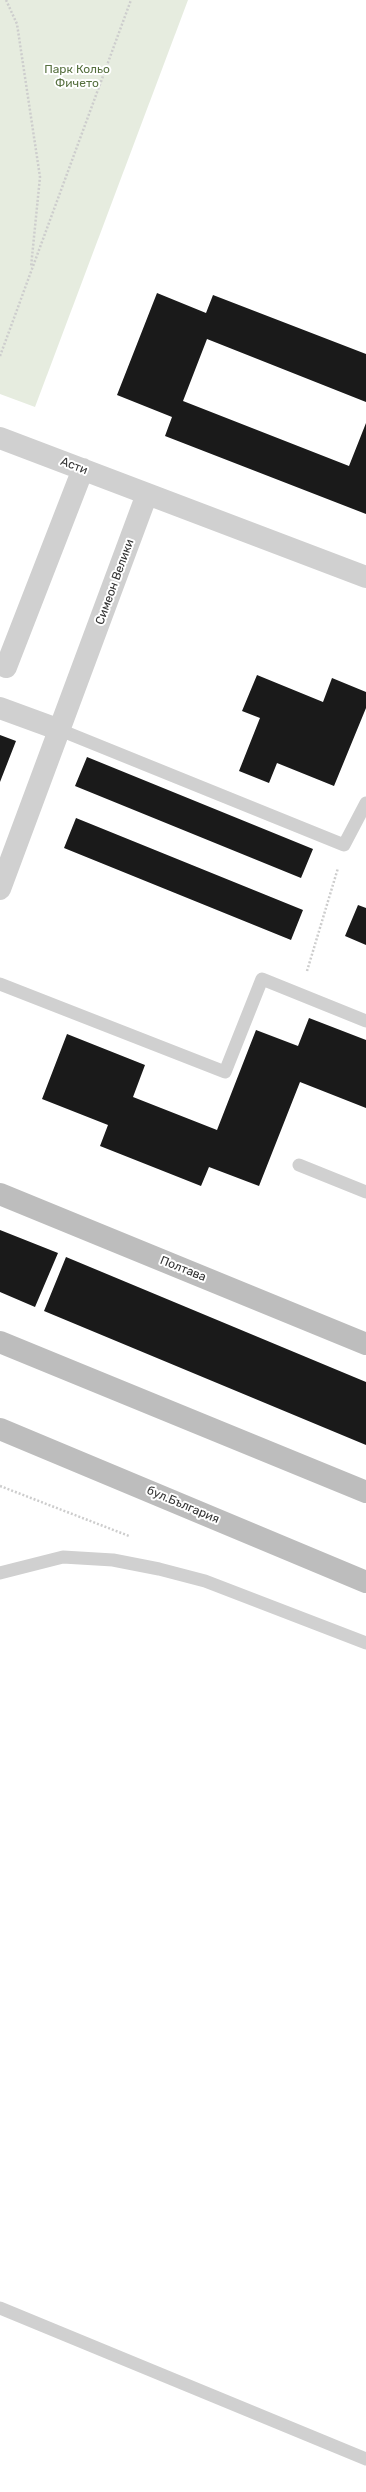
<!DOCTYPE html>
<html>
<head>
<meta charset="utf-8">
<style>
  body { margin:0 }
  canvas { display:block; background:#fff }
</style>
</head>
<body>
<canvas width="366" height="2492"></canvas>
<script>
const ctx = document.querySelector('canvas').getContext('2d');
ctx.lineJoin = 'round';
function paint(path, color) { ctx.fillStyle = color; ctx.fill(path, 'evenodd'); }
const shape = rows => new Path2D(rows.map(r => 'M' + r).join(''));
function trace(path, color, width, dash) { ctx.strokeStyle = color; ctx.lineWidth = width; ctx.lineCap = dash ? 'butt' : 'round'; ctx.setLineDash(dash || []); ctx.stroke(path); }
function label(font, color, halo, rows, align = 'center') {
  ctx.font = font + ' Rubik,sans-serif'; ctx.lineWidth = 4; ctx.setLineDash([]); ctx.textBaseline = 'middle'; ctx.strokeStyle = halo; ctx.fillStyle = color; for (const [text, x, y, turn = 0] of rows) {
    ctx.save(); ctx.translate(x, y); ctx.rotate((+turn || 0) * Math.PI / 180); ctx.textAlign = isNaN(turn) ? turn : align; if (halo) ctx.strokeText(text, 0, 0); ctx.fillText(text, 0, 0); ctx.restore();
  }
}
paint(shape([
  [0,0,188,0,35,407,0,394]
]), '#e6ecdf');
paint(shape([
  [157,293,206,313,213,295,366,354,366,402,207,339,183,401,349,466,366,423,366,514,165,436,172,417,117,395],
  [257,675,323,702,332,678,366,692,366,708,334,786,277,763,269,783,239,771,260,718,242,711],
  [0,735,16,741,0,782],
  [87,757,313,849,301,878,75,786],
  [76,818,303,910,291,940,64,848],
  [358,905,366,908,366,945,345,936],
  [309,1018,366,1040,366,1108,300,1082,259,1186,209,1167,201,1186,100,1146,108,1125,42,1099,67,1034,145,1065,133,1097,217,1130,256,1030,298,1046],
  [0,1230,58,1253,35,1307,0,1292],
  [66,1257,366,1382,366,1445,44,1311]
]), '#1a1a1a');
trace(shape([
  [6,0,17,24,40,177,31,267],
  [0,356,131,0],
  [307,971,338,868],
  [0,1486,129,1536]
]), '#cdcdcd', 2.5, [2, 2]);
trace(shape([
  [60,730,344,845,366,803],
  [0,984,225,1072,262,979,366,1021],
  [299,1165,366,1192],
  [0,1573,63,1557,113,1560,159,1569,205,1581,366,1643],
  [0,2308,366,2459]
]), '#d0d0d0', 13);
trace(shape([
  [0,438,366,577],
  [0,664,6,667,83,469],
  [0,708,60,730],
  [0,889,147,494]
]), '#d0d0d0', 22);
trace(shape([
  [0,1194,366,1344],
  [0,1342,366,1492],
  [0,1429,366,1582]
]), '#bdbdbd', 22);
label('12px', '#56703f', '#fff', [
  ["Парк Кольо",77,70],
  ["Фичето",77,84]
]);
label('12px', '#333', '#fff', [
  ["Асти",74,466,21],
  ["Симеон Велики",115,582,-70],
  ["Полтава",183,1269,22],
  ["бул.България",183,1505,23]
]);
</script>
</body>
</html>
